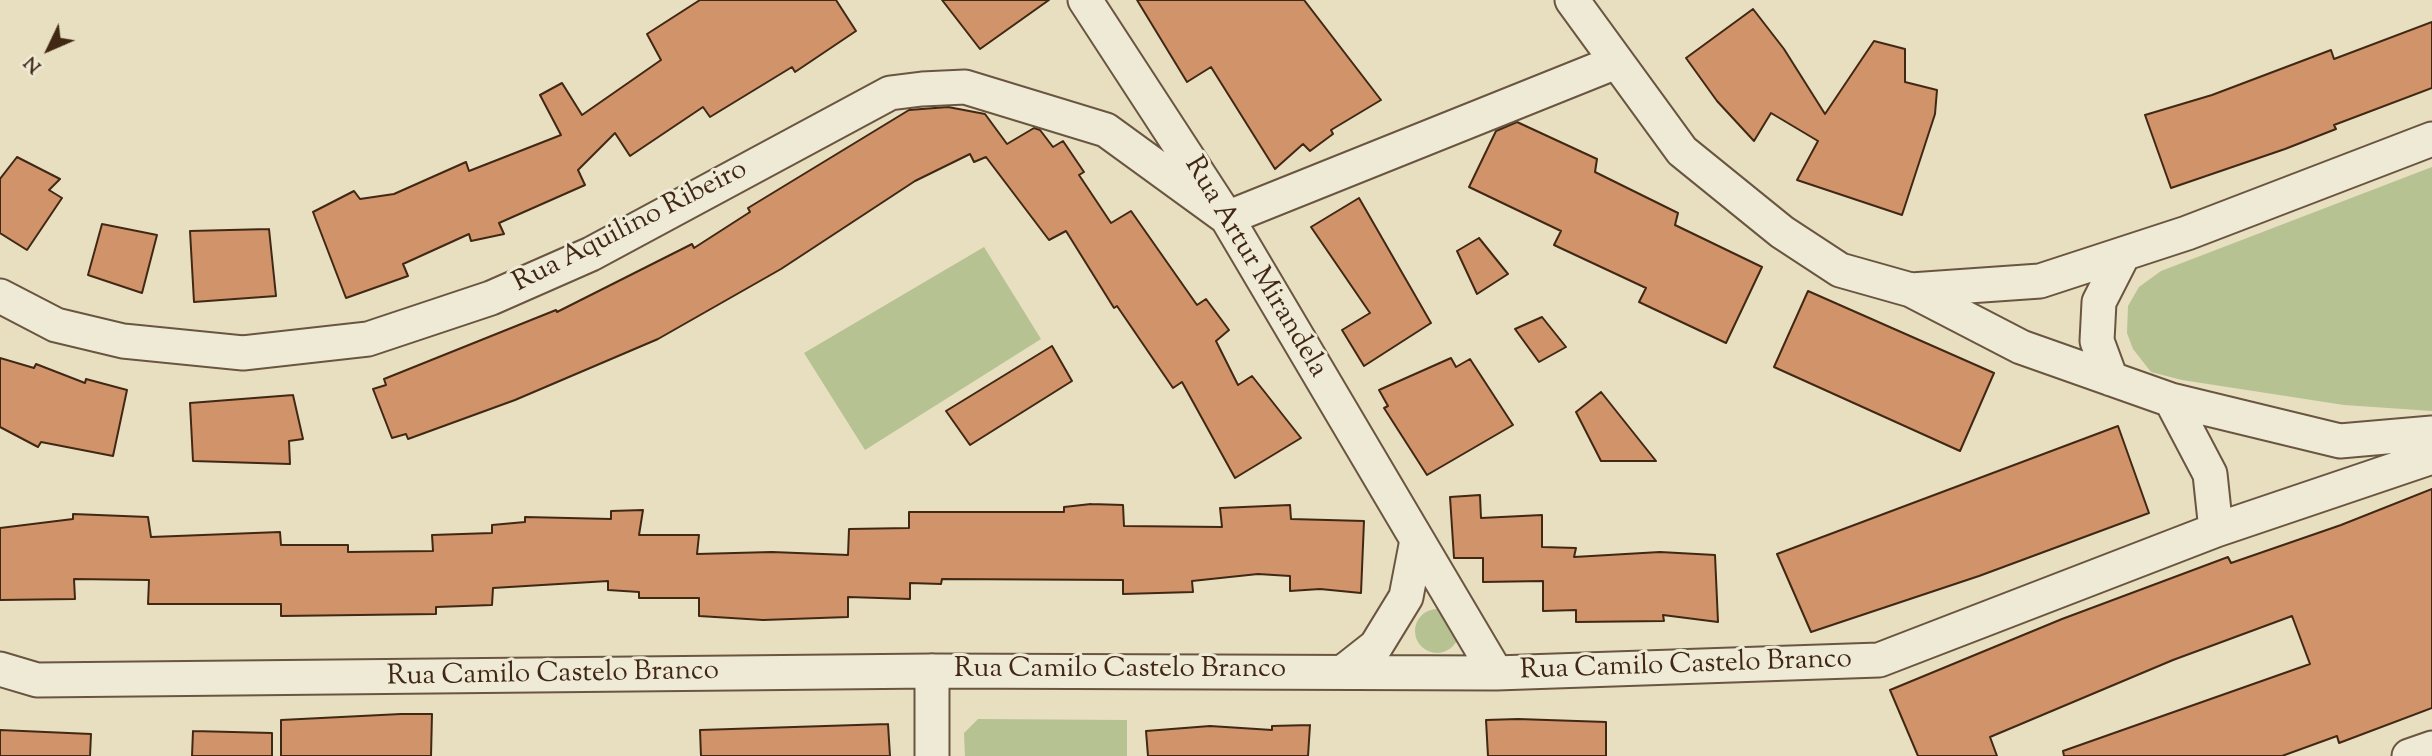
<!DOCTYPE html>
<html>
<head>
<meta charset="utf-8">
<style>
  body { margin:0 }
  #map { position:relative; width:2432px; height:756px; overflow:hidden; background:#e7dfc0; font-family:"Sorts Mill Goudy",serif }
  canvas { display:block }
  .north { position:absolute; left:14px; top:14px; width:70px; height:70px; -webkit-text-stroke:5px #efead6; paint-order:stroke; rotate:226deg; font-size:19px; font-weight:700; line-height:28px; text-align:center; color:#412815 }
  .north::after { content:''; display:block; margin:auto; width:24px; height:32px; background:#412815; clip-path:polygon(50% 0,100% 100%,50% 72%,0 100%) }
</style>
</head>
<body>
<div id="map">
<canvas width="2432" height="756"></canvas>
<div class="north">N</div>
</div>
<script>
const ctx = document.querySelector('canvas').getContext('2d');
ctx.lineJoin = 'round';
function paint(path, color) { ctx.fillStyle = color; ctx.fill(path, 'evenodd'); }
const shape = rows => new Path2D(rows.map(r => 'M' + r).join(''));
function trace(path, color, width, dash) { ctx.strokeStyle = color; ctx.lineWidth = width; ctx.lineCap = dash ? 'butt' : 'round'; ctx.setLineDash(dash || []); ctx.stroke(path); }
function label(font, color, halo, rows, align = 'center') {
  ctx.font = font + ' "Sorts Mill Goudy",serif'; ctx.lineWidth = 6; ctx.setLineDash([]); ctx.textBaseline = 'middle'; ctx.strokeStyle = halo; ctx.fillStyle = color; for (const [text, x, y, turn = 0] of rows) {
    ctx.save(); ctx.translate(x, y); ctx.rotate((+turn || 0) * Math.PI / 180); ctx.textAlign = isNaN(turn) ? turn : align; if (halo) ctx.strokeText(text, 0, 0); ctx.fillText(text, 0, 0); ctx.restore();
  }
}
paint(shape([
  [2432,167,2432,411,2344,405,2182,380,2151,372,2133,349,2127,333,2128,306,2139,287,2161,271],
  [984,247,1041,339,865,450,804,353],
  '1415 631a22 22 0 1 1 44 0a22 22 0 1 1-44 0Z',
  [978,719,1127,720,1127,756,965,756,964,733]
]), '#b6c292');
const building = shape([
  [700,0,836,0,856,31,795,72,792,67,710,117,703,107,630,156,615,133,578,170,585,185,499,223,504,234,471,241,469,234,403,264,408,276,346,298,313,212,354,191,360,199,394,194,466,162,469,171,561,135,540,95,562,83,582,115,661,60,647,34,700,0],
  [942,0,1049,0,980,49,942,0],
  [1137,0,1304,0,1381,100,1331,130,1333,134,1310,151,1303,144,1275,169,1211,67,1187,82,1137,0],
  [1753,9,1784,49,1825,114,1874,41,1905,49,1905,82,1937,90,1935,114,1902,215,1797,180,1818,141,1771,113,1754,141,1717,101,1686,58,1753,9],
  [2432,22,2432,88,2334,125,2336,129,2285,149,2171,188,2145,115,2212,95,2331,50,2334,59,2432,22],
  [948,107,985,114,1007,144,1034,128,1040,130,1053,147,1063,141,1084,172,1079,175,1111,223,1131,211,1197,305,1206,299,1229,330,1216,341,1238,385,1252,376,1301,438,1235,478,1182,382,1173,388,1117,306,1114,308,1066,231,1049,240,986,157,974,162,970,154,915,181,781,269,658,339,515,400,408,439,406,434,392,438,373,389,386,385,384,379,556,310,557,312,692,244,694,248,750,212,748,208,909,110,948,107],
  [1517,122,1597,159,1595,172,1678,213,1675,225,1762,267,1726,343,1639,302,1646,288,1554,245,1561,231,1469,187,1496,131,1517,122],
  [17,157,60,179,49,190,62,198,27,250,0,233,0,179,17,157],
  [1359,198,1431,323,1364,366,1342,330,1370,313,1311,227,1359,198],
  [102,224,157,235,142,293,88,275,102,224],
  [269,229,276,296,194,302,190,231,269,229],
  [1479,238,1508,274,1477,294,1457,251,1479,238],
  [1808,291,1994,373,1960,451,1774,367,1808,291],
  [1542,317,1566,347,1539,362,1515,329,1542,317],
  [1052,346,1072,381,970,445,946,411,1052,346],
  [0,358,34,368,36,364,85,383,86,379,127,390,113,456,41,442,38,447,0,427,0,358],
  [1451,358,1456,367,1470,359,1513,425,1427,475,1384,408,1388,406,1379,390,1451,358],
  [1601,392,1656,461,1601,461,1576,412,1601,392],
  [293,395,303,439,289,441,290,464,193,461,190,403,293,395],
  [2118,426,2149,513,1979,576,1811,632,1777,554,2118,426],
  [2432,489,2432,708,2339,743,2337,736,2282,756,2064,756,2063,751,2310,664,2292,616,2173,660,1990,737,1997,756,1918,756,1890,690,2062,619,2228,557,2231,563,2341,525,2432,489],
  [1480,495,1481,518,1542,515,1542,547,1576,548,1574,557,1660,552,1715,555,1718,622,1663,615,1664,621,1576,622,1576,610,1543,611,1543,581,1483,582,1483,558,1454,558,1450,497,1480,495],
  [1091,504,1123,505,1124,526,1222,527,1220,508,1290,505,1291,519,1364,521,1361,593,1320,589,1290,591,1290,576,1258,574,1192,581,1193,592,1123,594,1123,580,942,579,941,584,910,583,910,599,848,597,848,617,763,620,699,616,699,598,639,598,639,592,608,590,608,581,493,588,492,605,436,607,436,614,281,616,281,604,148,604,149,580,74,579,75,599,0,600,0,528,73,519,73,514,148,517,151,537,280,532,281,545,348,545,348,552,433,551,432,535,492,533,492,525,525,522,525,517,611,519,611,511,643,510,639,535,699,535,697,554,772,552,848,555,849,529,909,528,909,512,1064,512,1064,507,1091,504],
  [401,714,432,714,431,756,281,756,281,720,401,714],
  [1518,719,1606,722,1606,756,1488,756,1486,720,1518,719],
  [888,724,890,756,701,756,700,730,888,724],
  [1310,725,1308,756,1148,756,1146,731,1210,726,1272,730,1272,726,1310,725],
  [0,730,91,734,90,756,0,756,0,730],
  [193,731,272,733,272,756,192,756,193,731]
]);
paint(building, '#d19369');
trace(building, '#412815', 2);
const minor = shape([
  [1085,0,1227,218,1496,673],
  [1572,0,1682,151,1782,232,1840,270,1911,290,2021,347,2171,400,2340,441,2432,433],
  [1911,290,2040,281,2187,233,2432,139],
  [0,296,56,325,123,341,243,353,368,339,491,298,591,254,890,93,922,89,965,87,1106,130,1227,218,1616,62],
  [2111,379,2097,341,2099,302,2123,255],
  [2171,400,2210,474,2216,530],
  [0,669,37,680,932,671,1496,673,1879,660,2216,530,2432,457],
  [932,671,932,756],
  [1343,672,1376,646,1406,597,1417,540],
  [2409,756,2432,748]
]);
trace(minor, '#6a5640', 37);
trace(minor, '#efead6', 33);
label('28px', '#412815', '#efead6', [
  ["Rua Aquilino Ribeiro",631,228,-27],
  ["Rua Artur Mirandela",1254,268,59],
  ["Rua Camilo Castelo Branco",1686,667,-2],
  ["Rua Camilo Castelo Branco",1120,671],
  ["Rua Camilo Castelo Branco",553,676,-1]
]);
</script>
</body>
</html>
